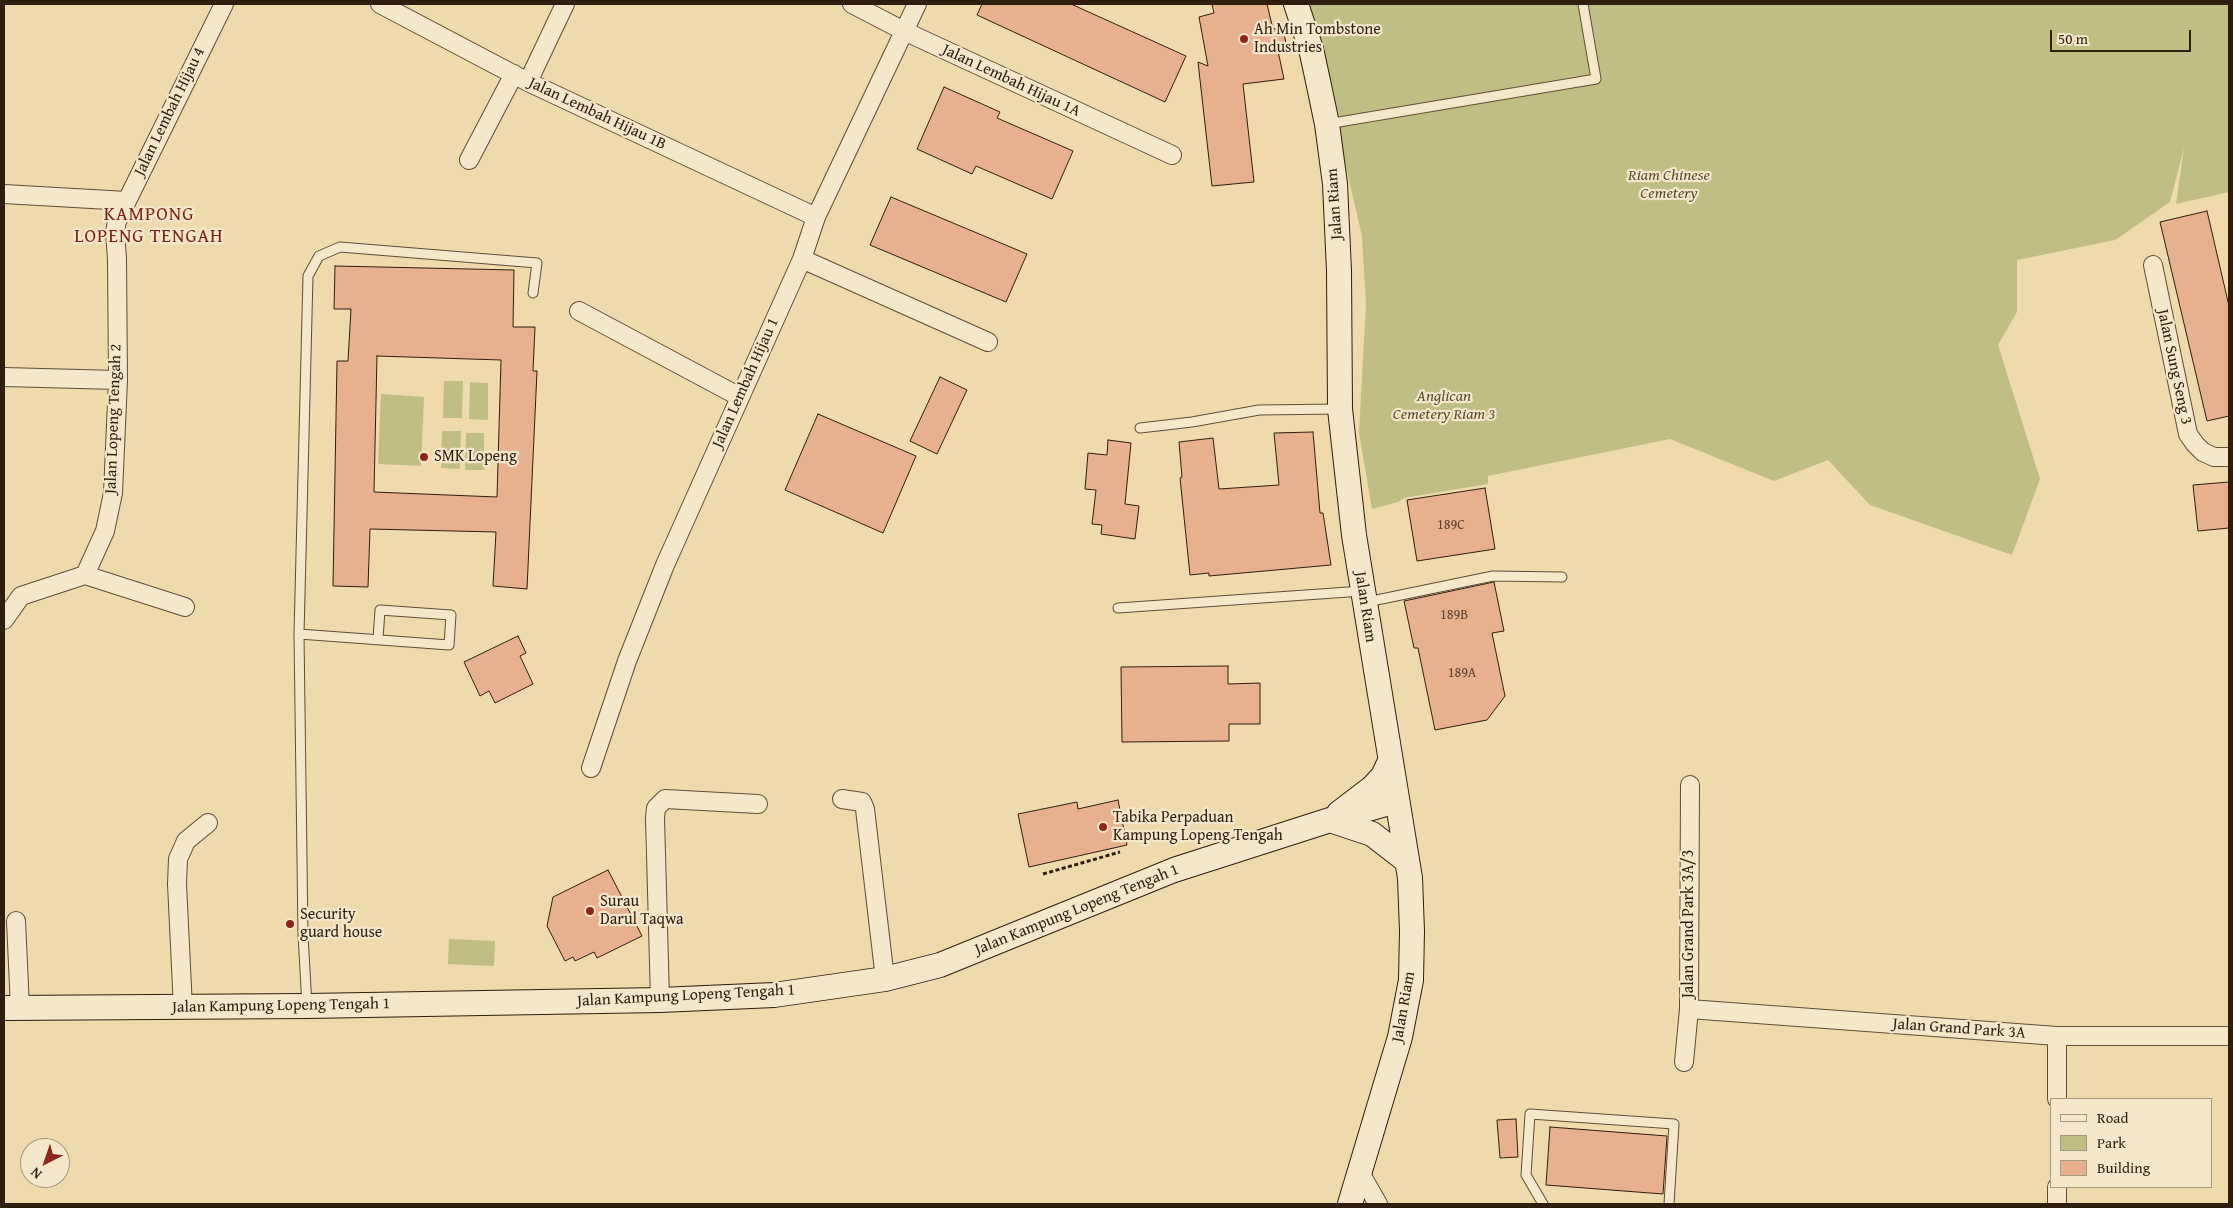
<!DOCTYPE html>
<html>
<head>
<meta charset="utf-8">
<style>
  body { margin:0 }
  #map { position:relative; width:2233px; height:1208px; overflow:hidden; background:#efdaae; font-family:"Gentium Book Plus",serif }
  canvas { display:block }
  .frame { position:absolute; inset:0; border:5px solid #2f1e0e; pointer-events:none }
  .legend { position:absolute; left:2050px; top:1098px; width:162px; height:90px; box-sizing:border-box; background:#f5e7ca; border:1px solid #a6977f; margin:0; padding:6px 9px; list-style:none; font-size:15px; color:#2f1e0e }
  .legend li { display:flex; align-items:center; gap:10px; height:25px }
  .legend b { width:25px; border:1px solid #a6977f }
  .north { position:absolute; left:20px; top:1138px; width:50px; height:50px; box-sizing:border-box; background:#f5e7ca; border:1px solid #a6977f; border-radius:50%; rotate:221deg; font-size:14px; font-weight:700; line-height:20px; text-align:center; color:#2f1e0e }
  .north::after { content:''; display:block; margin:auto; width:18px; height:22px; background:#8f2418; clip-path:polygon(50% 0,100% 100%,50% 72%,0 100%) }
  .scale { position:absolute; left:2050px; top:30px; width:141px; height:22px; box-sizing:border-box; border:2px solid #2f1e0e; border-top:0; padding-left:6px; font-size:15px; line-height:18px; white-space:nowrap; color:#2f1e0e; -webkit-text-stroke:4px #f5e7ca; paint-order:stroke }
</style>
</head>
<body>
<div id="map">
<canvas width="2233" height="1208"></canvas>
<div class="frame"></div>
<ul class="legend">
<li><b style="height:6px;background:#f5e7ca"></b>Road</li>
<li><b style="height:14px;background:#c0bd85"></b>Park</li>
<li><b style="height:14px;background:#e7b190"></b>Building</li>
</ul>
<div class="north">N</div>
<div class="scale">50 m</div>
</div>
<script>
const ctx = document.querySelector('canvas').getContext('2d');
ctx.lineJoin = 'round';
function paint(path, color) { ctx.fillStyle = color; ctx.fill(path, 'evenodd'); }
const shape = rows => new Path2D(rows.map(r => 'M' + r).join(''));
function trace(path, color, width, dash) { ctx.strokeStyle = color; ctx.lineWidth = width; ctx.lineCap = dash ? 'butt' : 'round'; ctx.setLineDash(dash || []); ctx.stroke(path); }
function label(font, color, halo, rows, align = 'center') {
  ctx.font = font + ' "Gentium Book Plus",serif'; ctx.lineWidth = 4.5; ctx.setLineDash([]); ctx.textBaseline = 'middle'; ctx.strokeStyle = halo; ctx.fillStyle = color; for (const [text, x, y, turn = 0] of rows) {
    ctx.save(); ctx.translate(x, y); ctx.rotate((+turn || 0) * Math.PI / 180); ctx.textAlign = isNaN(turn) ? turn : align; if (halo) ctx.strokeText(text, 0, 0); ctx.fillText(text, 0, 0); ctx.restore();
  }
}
paint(shape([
  [1308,4,2229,4,2229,192,2176,204,2184,148,2170,202,2115,240,2017,260,2017,312,1998,345,2040,479,2012,555,1870,505,1828,460,1774,481,1670,439,1488,476,1488,484,1404,498,1398,502,1372,509,1359,433,1366,305,1362,236],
  [444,381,463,381,462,418,443,418],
  [470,382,488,383,488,420,469,419],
  [381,394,424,397,421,466,378,464],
  [442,431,461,431,460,469,441,468],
  [466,433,484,433,484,470,465,470],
  [449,939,495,941,494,966,448,964]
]), '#c0bd85');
const building = shape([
  [982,4,1071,4,1186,56,1165,102,977,15,982,4],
  [1212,4,1267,4,1273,29,1283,28,1287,49,1278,51,1284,79,1243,84,1254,182,1212,186,1198,62,1208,66,1199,17,1214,13,1212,4],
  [944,87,1000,112,997,118,1073,151,1052,199,976,166,972,174,917,149,944,87],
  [891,197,1027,254,1006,302,870,245,891,197],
  [2207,211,2229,306,2229,416,2207,421,2160,222,2207,211],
  [335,266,514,270,513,327,535,327,533,371,537,371,527,589,493,586,496,532,370,529,368,587,333,586,337,361,348,361,351,309,334,309,335,266],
  [377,356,501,360,497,497,374,492,377,356],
  [940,377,967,390,937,454,910,441,940,377],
  [818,414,916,456,883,533,785,490,818,414],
  [1313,432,1320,513,1323,513,1331,565,1209,576,1209,573,1190,575,1180,478,1182,477,1179,442,1213,438,1219,489,1279,485,1274,433,1313,432],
  [1108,440,1131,443,1125,504,1139,506,1135,539,1101,534,1102,525,1092,524,1096,490,1085,489,1088,453,1107,455,1108,440],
  [2229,482,2229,528,2198,531,2193,485,2229,482],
  [1485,488,1495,549,1417,561,1407,500,1485,488],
  [1494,582,1504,631,1492,633,1505,696,1487,720,1435,730,1418,648,1414,648,1404,601,1494,582],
  [518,636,526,653,520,656,533,684,495,703,489,691,480,696,464,662,518,636],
  [1228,666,1228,684,1260,683,1260,724,1229,724,1229,741,1122,742,1121,667,1228,666],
  [1118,800,1127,845,1029,867,1018,814,1077,802,1078,809,1118,800],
  [608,870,642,936,597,958,594,952,575,961,573,957,565,961,547,926,553,897,608,870],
  [1516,1119,1518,1157,1500,1158,1497,1120,1516,1119],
  [1550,1127,1667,1136,1663,1194,1546,1185,1550,1127]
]);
paint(building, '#e7b190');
trace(building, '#2f1e0e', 1);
const lane = shape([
  [1327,124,1596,79,1583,4],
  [1140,428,1192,422,1259,410,1339,409],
  [1367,602,1493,576,1562,577],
  [1118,608,1363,591],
  [299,634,449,645,451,615,380,610,378,639],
  [307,1006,303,935,299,634,308,276,319,256,340,247,537,263,533,293],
  [1543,1204,1526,1175,1530,1114,1674,1124,1669,1204]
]);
const street = shape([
  [380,4,528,82,816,217],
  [852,4,904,31,1172,155],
  [528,82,565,4],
  [469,160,514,74],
  [4,194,127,201],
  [802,259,988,342],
  [2153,265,2188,434,2195,444,2203,452,2214,457,2229,457],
  [579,311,740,397],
  [4,377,118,380],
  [85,575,185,607],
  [4,620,21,596,85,575,105,531,113,493,118,380,117,259,115,232,117,221,224,4],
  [591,768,627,661,665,565,802,259,816,217,917,4],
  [842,799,862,802,865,809,885,979],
  [16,921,20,1008],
  [660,1000,655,818,656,808,665,799,758,804],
  [183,1008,177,884,178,859,186,841,208,823],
  [1689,1009,2057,1036,2229,1036],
  [2057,1036,2057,1099],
  [1684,1062,1689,1009,1690,785],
  [1359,1171,1378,1204],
  [2057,1187,2057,1204]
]);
const secondary = shape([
  [1296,4,1311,49,1318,81,1327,124,1335,184,1339,271,1340,409,1354,535,1410,878,1412,931,1411,980,1400,1037,1350,1204],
  [1339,813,1373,787,1383,776,1390,761],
  [1330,820,1372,834,1407,861],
  [4,1008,307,1006,660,1000,774,995,885,979,940,965,1174,870,1330,820,1396,801]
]);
trace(lane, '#5f4d36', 11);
trace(street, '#5f4d36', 20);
trace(secondary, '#2f1e0e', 26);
trace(shape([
  [1043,874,1120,852]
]), '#2f1e0e', 3, [4, 2.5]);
trace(lane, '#f5e7ca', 9);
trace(street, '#f5e7ca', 18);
trace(secondary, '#f5e7ca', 24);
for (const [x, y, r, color] of [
  [1244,39,5,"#8f2418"],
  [424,457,5,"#8f2418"],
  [1103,827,5,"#8f2418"],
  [590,911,5,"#8f2418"],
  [290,924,5,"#8f2418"]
]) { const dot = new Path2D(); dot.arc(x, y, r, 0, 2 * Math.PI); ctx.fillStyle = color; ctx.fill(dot); trace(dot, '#f5e7ca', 2); }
label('14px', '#5d432e', null, [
  ["189C",1451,525],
  ["189B",1454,615],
  ["189A",1462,673]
]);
label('16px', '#2f1e0e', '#f5e7ca', [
  ["Ah Min Tombstone",1254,30],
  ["Industries",1254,48],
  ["SMK Lopeng",434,457],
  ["Tabika Perpaduan",1113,818],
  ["Kampung Lopeng Tengah",1113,836],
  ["Surau",600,902],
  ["Darul Taqwa",600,920],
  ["Security",300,915],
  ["guard house",300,933]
], 'left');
label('16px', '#2f1e0e', '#f5e7ca', [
  ["Jalan Lembah Hijau 1A",1011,81,25],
  ["Jalan Lembah Hijau 4",170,112,-64],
  ["Jalan Lembah Hijau 1B",597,114,25],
  ["Jalan Riam",1335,204,-94],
  ["Jalan Sung Seng 3",2174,367,78],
  ["Jalan Lembah Hijau 1",746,383,-66],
  ["Jalan Lopeng Tengah 2",114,419,-88],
  ["Jalan Riam",1365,607,81],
  ["Jalan Kampung Lopeng Tengah 1",1077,910,-22],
  ["Jalan Grand Park 3A/3",1689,924,-90],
  ["Jalan Kampung Lopeng Tengah 1",686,996,-3],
  ["Jalan Kampung Lopeng Tengah 1",281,1006,-1],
  ["Jalan Riam",1404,1007,-80],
  ["Jalan Grand Park 3A",1959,1029,4]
]);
label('italic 16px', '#5a4e32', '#f5e7ca', [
  ["Riam Chinese",1669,176],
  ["Cemetery",1669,194],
  ["Anglican",1444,397],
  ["Cemetery Riam 3",1444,415]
]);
ctx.letterSpacing = '1px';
label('19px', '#7a1f14', '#f5e7ca', [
  ["KAMPONG",149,215],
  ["LOPENG TENGAH",149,237]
]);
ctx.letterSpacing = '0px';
</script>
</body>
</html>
